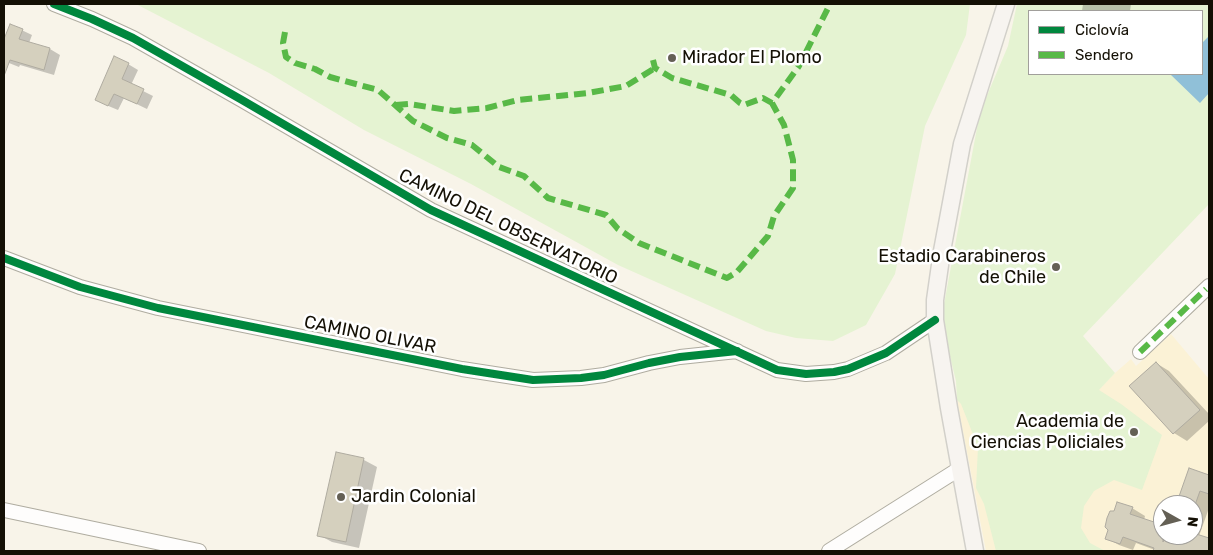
<!DOCTYPE html>
<html>
<head>
<meta charset="utf-8">
<style>
  body { margin:0 }
  #map { position:relative; width:1213px; height:555px; overflow:hidden; background:#f8f4e9; font-family:Rubik,sans-serif }
  canvas { display:block }
  .frame { position:absolute; inset:0; border:5px solid #141005; pointer-events:none }
  .legend { position:absolute; left:1028px; top:10px; width:175px; height:65px; box-sizing:border-box; background:#fff; border:1px solid #a19f9b; margin:0; padding:6px 9px; list-style:none; font-size:15px; color:#141005 }
  .legend li { display:flex; align-items:center; gap:10px; height:25px }
  .legend b { width:25px; border:1px solid #a19f9b }
  .north { position:absolute; left:1153px; top:495px; width:50px; height:50px; box-sizing:border-box; background:#fff; border:1px solid #a19f9b; border-radius:50%; rotate:97deg; font-size:14px; font-weight:700; line-height:20px; text-align:center; color:#141005 }
  .north::after { content:''; display:block; margin:auto; width:18px; height:22px; background:#646055; clip-path:polygon(50% 0,100% 100%,50% 72%,0 100%) }
</style>
</head>
<body>
<div id="map">
<canvas width="1213" height="555"></canvas>
<div class="frame"></div>
<ul class="legend">
<li><b style="height:6px;background:#00873e"></b>Ciclovía</li>
<li><b style="height:6px;background:#58b947"></b>Sendero</li>
</ul>
<div class="north">N</div>
</div>
<script>
const ctx = document.querySelector('canvas').getContext('2d');
ctx.lineJoin = 'round';
function paint(path, color) { ctx.fillStyle = color; ctx.fill(path, 'evenodd'); }
const shape = rows => new Path2D(rows.map(r => 'M' + r).join(''));
function trace(path, color, width, dash) { ctx.strokeStyle = color; ctx.lineWidth = width; ctx.lineCap = dash ? 'butt' : 'round'; ctx.setLineDash(dash || []); ctx.stroke(path); }
function label(font, color, halo, rows, align = 'center') {
  ctx.font = font + ' Rubik,sans-serif'; ctx.lineWidth = 5; ctx.setLineDash([]); ctx.textBaseline = 'middle'; ctx.strokeStyle = halo; ctx.fillStyle = color; for (const [text, x, y, turn = 0] of rows) {
    ctx.save(); ctx.translate(x, y); ctx.rotate((+turn || 0) * Math.PI / 180); ctx.textAlign = isNaN(turn) ? turn : align; if (halo) ctx.strokeText(text, 0, 0); ctx.fillText(text, 0, 0); ctx.restore();
  }
}
paint(shape([
  [1171,334,1209,379,1209,551,986,551,957,400,1027,463,1115,373,1131,359,1136,366],
  [1163,505,1193,505,1193,535,1163,535]
]), '#fbf2d6');
paint(shape([
  [136,4,970,4,966,35,925,126,895,274,866,325,833,341,796,338,766,331,618,265,471,184,364,130,269,73],
  [1017,4,1209,4,1209,204,1083,336,1115,373,1099,390,1121,404,1162,435,1142,490,1114,480,1094,491,1084,506,1081,528,1090,543,1105,551,996,551,984,504,976,488,978,447,961,404,957,400,956,381,941,320,980,112,1008,46],
  [1029,11,1202,11,1202,74,1029,74]
]), '#e5f3d2');
paint(shape([
  [1209,36,1209,93,1200,103,1171,75,1173,74,1202,74,1202,43]
]), '#90c0d8');
paint(shape([
  [1081,4,1131,4,1130,11,1082,11,1083,4],
  [11,25,32,35,29,43,50,49,60,55,54,75,20,65,19,67,4,61,4,43],
  [128,64,138,70,131,85,153,96,147,109,124,98,118,110,106,105],
  [1156,363,1169,371,1209,414,1209,421,1187,441,1174,433,1131,386],
  [337,454,364,460,377,467,359,548,332,542,319,535],
  [1189,470,1209,476,1209,508,1199,536,1209,540,1209,551,1154,551,1155,550,1136,543,1133,550,1119,545,1106,538,1132,508,1145,516,1144,520,1163,525,1163,535,1193,535,1193,505,1177,505]
]), '#0003');
const building = shape([
  [10,24,23,29,19,39,50,48,44,70,10,60,4,76,4,39,10,24],
  [114,56,129,63,122,79,144,89,137,104,114,94,108,106,95,100,114,56],
  [1156,362,1200,410,1173,434,1129,386,1156,362],
  [336,452,364,458,346,542,317,536,336,452],
  [1189,468,1209,475,1209,494,1200,491,1195,505,1176,505,1189,468],
  [1117,502,1133,507,1130,514,1163,525,1163,542,1166,535,1193,535,1193,533,1209,538,1209,551,1153,551,1154,548,1123,537,1120,544,1105,539,1108,530,1105,527,1107,518,1110,511,1114,511,1117,502]
]);
paint(building, '#d5d0be');
trace(building, '#afaba0', 1);
const minor = shape([
  [54,4,92,19,133,38,242,100,431,210,777,370,806,374,834,372,848,369,886,353,935,320],
  [4,258,80,287,158,308,462,369,533,380,581,378,604,375,649,363,680,357,737,351],
  [1140,352,1209,286],
  [4,510,199,551],
  [829,551,959,469]
]);
const major = shape([
  [975,551,949,408,935,320,935,300,942,251,962,144,1006,4]
]);
trace(minor, '#afaca0', 16);
trace(major, '#d2d0ca', 19);
trace(minor, '#fefdfc', 14);
trace(major, '#f7f4f0', 16);
trace(shape([
  [285,32,283,43,286,57,295,63,315,69,330,77,378,90,413,121,447,138,472,145,499,167,524,176,548,198,606,215,618,229,639,243,727,278,737,272,768,236,774,216,793,188,793,160,784,125,772,103,799,66,830,4],
  [653,60,655,68,672,78,731,95,740,103,744,105,763,98,772,103],
  [396,105,409,104,454,111,487,108,518,100,588,93,626,86,655,68],
  [1140,352,1206,289]
]), '#58b947', 6, [12, 6]);
trace(shape([
  [54,4,92,19,133,38,242,100,431,210,777,370,806,374,834,372,848,369,886,353,935,320],
  [4,258,80,287,158,308,462,369,533,380,581,378,604,375,649,363,680,357,737,351]
]), '#00873e', 8);
for (const [x, y, r, color] of [
  [672,58,5,"#646055"],
  [1056,267,5,"#646055"],
  [1134,432,5,"#646055"],
  [341,497,5,"#646055"]
]) { const dot = new Path2D(); dot.arc(x, y, r, 0, 2 * Math.PI); ctx.fillStyle = color; ctx.fill(dot); trace(dot, '#fff', 2); }
label('18px', '#141005', '#fff', [
  ["Mirador El Plomo",682,58],
  ["Estadio Carabineros",1046,257,"right"],
  ["de Chile",1046,278,"right"],
  ["Academia de",1124,422,"right"],
  ["Ciencias Policiales",1124,443,"right"],
  ["Jardin Colonial",351,497]
], 'left');
label('18px', '#141005', '#fff', [
  ["CAMINO DEL OBSERVATORIO",508,227,26],
  ["CAMINO OLIVAR",370,335,11]
]);
</script>
</body>
</html>
